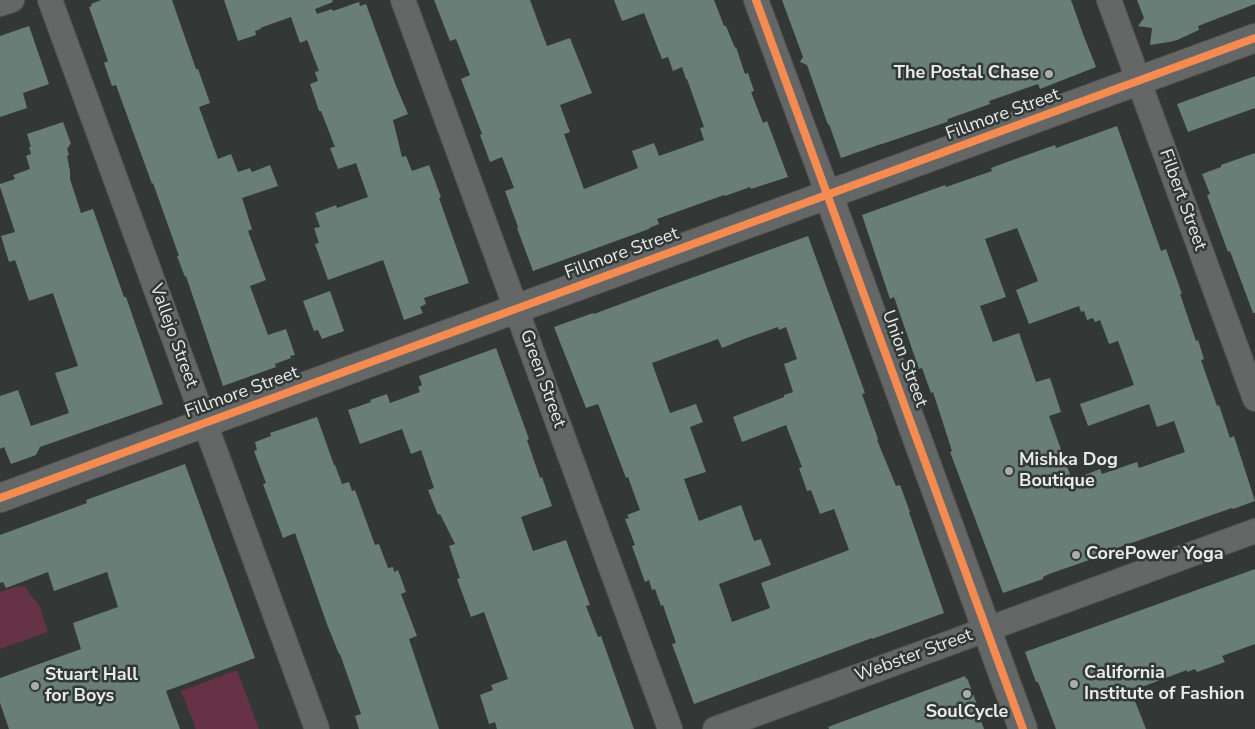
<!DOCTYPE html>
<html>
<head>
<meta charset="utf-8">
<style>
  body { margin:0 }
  canvas { display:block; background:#333735 }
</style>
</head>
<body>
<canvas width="1255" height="729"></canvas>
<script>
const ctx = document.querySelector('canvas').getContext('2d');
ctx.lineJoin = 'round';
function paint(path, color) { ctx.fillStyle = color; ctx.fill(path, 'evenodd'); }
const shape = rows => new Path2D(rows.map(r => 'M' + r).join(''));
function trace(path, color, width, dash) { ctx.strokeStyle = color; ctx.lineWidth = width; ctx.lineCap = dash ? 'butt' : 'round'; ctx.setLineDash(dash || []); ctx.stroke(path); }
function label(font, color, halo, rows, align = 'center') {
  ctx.font = font + ' "Nunito Sans",sans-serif'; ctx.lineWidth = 5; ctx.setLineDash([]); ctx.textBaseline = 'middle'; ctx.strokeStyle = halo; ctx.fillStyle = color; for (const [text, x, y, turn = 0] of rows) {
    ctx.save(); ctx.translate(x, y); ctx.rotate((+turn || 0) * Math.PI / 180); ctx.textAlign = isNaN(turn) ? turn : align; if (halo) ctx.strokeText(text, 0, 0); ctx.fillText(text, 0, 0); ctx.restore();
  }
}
paint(shape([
  [25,586,29,593,39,605,48,632,0,649,0,592,15,587],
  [237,670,259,729,196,729,181,691]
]), '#663246');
paint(shape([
  [101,0,172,0,196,69,198,69,210,103,199,107,218,159,231,154,238,172,250,168,252,172,270,165,278,186,242,198,252,229,248,231,266,280,250,286,268,335,286,329,295,355,290,356,291,358,275,364,276,367,223,386,186,276,185,277,177,256,179,256,153,183,152,184,116,85,112,86,104,63,108,61,89,7,92,6,91,4],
  [224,0,332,0,333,2,315,9,317,14,332,9,333,11,359,2,360,6,366,4,396,86,408,114,393,120,402,157,406,156,412,171,429,165,441,197,439,198,469,283,424,298,426,304,420,307,423,313,404,320,383,260,328,280,315,244,319,243,314,228,320,227,315,213,336,205,337,208,368,197,356,163,338,169,330,148,335,147,321,111,319,111,310,84,318,81,315,72,319,71,307,40,300,43,291,17,260,28,261,29,255,31,256,35,238,41],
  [434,0,530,0,547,46,570,38,592,93,560,105,570,132,564,134,584,189,638,168,632,151,654,143,659,156,704,140,700,128,704,127,687,79,686,79,682,67,673,71,668,57,662,59,644,13,622,21,614,0,714,0,724,26,726,26,735,48,736,47,745,74,748,73,754,91,751,92,763,123,767,121,788,177,751,189,750,187,725,196,724,195,657,219,659,224,649,228,649,229,533,271,517,228,518,227,505,191,514,188,502,157,490,162,480,135,482,134,461,79,470,75,456,39,450,41],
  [782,0,1071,0,1083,34,1096,67,1040,89,1038,84,989,101,990,104,948,119,947,122,882,144,881,144,841,158,829,124,828,125,807,65,800,62,803,57],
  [1137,0,1255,0,1255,4,1198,26,1199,30,1177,40,1169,42,1150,45,1152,28,1138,26,1144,18],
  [29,26,49,84,23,93,27,108,0,117,0,36],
  [1255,76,1255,108,1188,132,1177,104],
  [63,122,71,144,69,145,69,147,67,148,69,155,67,156,70,171,70,179,81,213,93,209,124,297,126,297,163,404,40,447,36,455,11,464,4,447,0,449,0,396,18,390,31,426,69,413,55,373,78,366,53,293,29,301,15,260,9,262,1,236,15,232,0,187,0,184,15,179,13,175,30,169,26,156,31,154,29,147,31,147,27,134],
  [1117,126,1161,251,1166,249,1182,294,1180,294,1196,341,1198,340,1204,359,1201,360,1217,406,1219,405,1230,438,1234,436,1255,501,1233,509,1232,508,1117,548,1117,549,1095,558,1049,574,1043,577,1043,579,1003,593,950,452,952,451,933,392,931,393,922,368,919,369,894,297,890,299,862,215,945,185,946,187,992,171,991,168,1007,162,1055,145,1056,148],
  [1017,228,1038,281,1016,290,1029,324,1079,306,1081,312,1084,311,1087,320,1093,318,1095,322,1100,320,1109,344,1118,341,1134,385,1080,404,1088,426,1149,404,1157,427,1174,421,1185,452,1139,468,1137,462,1102,474,1100,469,1072,480,1049,416,1061,412,1050,378,1036,382,1019,333,993,342,980,306,1006,297,985,239],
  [1255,153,1255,313,1253,313,1230,251,1228,252,1207,195,1210,194,1202,174,1221,167,1221,165],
  [808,236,865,393,862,394,878,439,877,440,896,486,900,485,910,512,909,512,920,544,944,613,872,639,872,638,694,704,672,644,676,643,663,605,661,606,655,589,652,590,649,580,645,582,632,546,635,545,625,519,629,518,627,515,640,510,628,477,626,478,598,404,586,408,554,327,593,313,594,314,669,286],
  [778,327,779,330,786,327,797,359,784,364,793,392,784,395,784,397,733,417,742,442,786,425,802,467,799,468,807,491,811,490,820,514,834,509,849,550,761,583,770,608,732,622,719,584,771,565,761,539,754,541,741,505,699,521,684,479,706,472,690,427,703,422,696,404,670,413,652,363,718,339,722,348,744,339],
  [330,291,344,331,322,339,318,330,314,331,303,301],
  [496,348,529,439,527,440,540,478,542,477,552,506,521,517,533,551,566,540,590,605,586,606,598,637,601,636,634,729,497,729,495,722,489,724,480,695,493,690,491,685,508,679,484,612,471,617,457,579,460,578,449,546,455,544,440,514,438,515,428,490,434,488,421,450,411,454,402,429,360,444,348,410,371,402,370,400,387,394,390,403,420,392,418,387,422,385,419,376],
  [317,417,334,465,335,465,342,484,349,482,352,491,355,490,375,545,379,544,388,568,393,567,394,572,398,570,406,592,401,594,417,636,409,639,439,729,359,729,355,716,361,714,340,654,339,654,328,627,295,533,283,538,263,484,266,483,254,451,257,450,255,442,271,436,270,433],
  [185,464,255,658,166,691,180,729,9,729,0,703,0,678,81,649,73,623,118,607,107,572,54,591,48,572,6,588,3,582,0,583,0,535,87,503,86,500],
  [1255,569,1255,644,1222,656,1225,662,1197,672,1195,669,1187,672,1187,670,1131,691,1146,729,1056,729,1038,682,1036,682,1025,652],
  [965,676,966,679,967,678,979,710,977,711,984,729,829,729,828,727]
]), '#687e76');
const minor = shape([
  [50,0,317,729],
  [403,0,670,729],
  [756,0,828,194],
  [1109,0,1255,399],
  [0,4,12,0],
  [715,729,1255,531]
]);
const tertiary = shape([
  [828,194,1023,729],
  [0,498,1255,38]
]);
trace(minor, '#505452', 26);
trace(tertiary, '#505452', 30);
trace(minor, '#656766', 24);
trace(tertiary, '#656766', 28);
trace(shape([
  [756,0,1023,729],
  [0,498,1255,38]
]), '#f68b52', 8);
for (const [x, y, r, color] of [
  [1049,74,5,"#a8acaa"],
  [1009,471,5,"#a8acaa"],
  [1076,555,5,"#a8acaa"],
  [1074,684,5,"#a8acaa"],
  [35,686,5,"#a8acaa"],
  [967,694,5,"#a8acaa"]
]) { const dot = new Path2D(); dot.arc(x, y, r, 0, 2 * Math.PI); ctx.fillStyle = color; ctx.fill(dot); trace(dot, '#323836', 2); }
label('bold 18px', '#e7ebe9', '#323836', [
  ["The Postal Chase",1039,74,"right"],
  ["Mishka Dog",1019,461],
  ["Boutique",1019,482],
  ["CorePower Yoga",1086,555],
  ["California",1084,674],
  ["Institute of Fashion",1084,695],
  ["Stuart Hall",45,676],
  ["for Boys",45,697],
  ["SoulCycle",967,713,"center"]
], 'left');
label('18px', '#e7ebe9', '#323836', [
  ["Fillmore Street",1003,115,-20],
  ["Filbert Street",1182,200,70],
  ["Fillmore Street",622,254,-20],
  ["Vallejo Street",173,336,70],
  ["Union Street",904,359,70],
  ["Green Street",542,379,70],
  ["Fillmore Street",242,393,-20],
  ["Webster Street",914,656,-20]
]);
</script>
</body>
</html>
